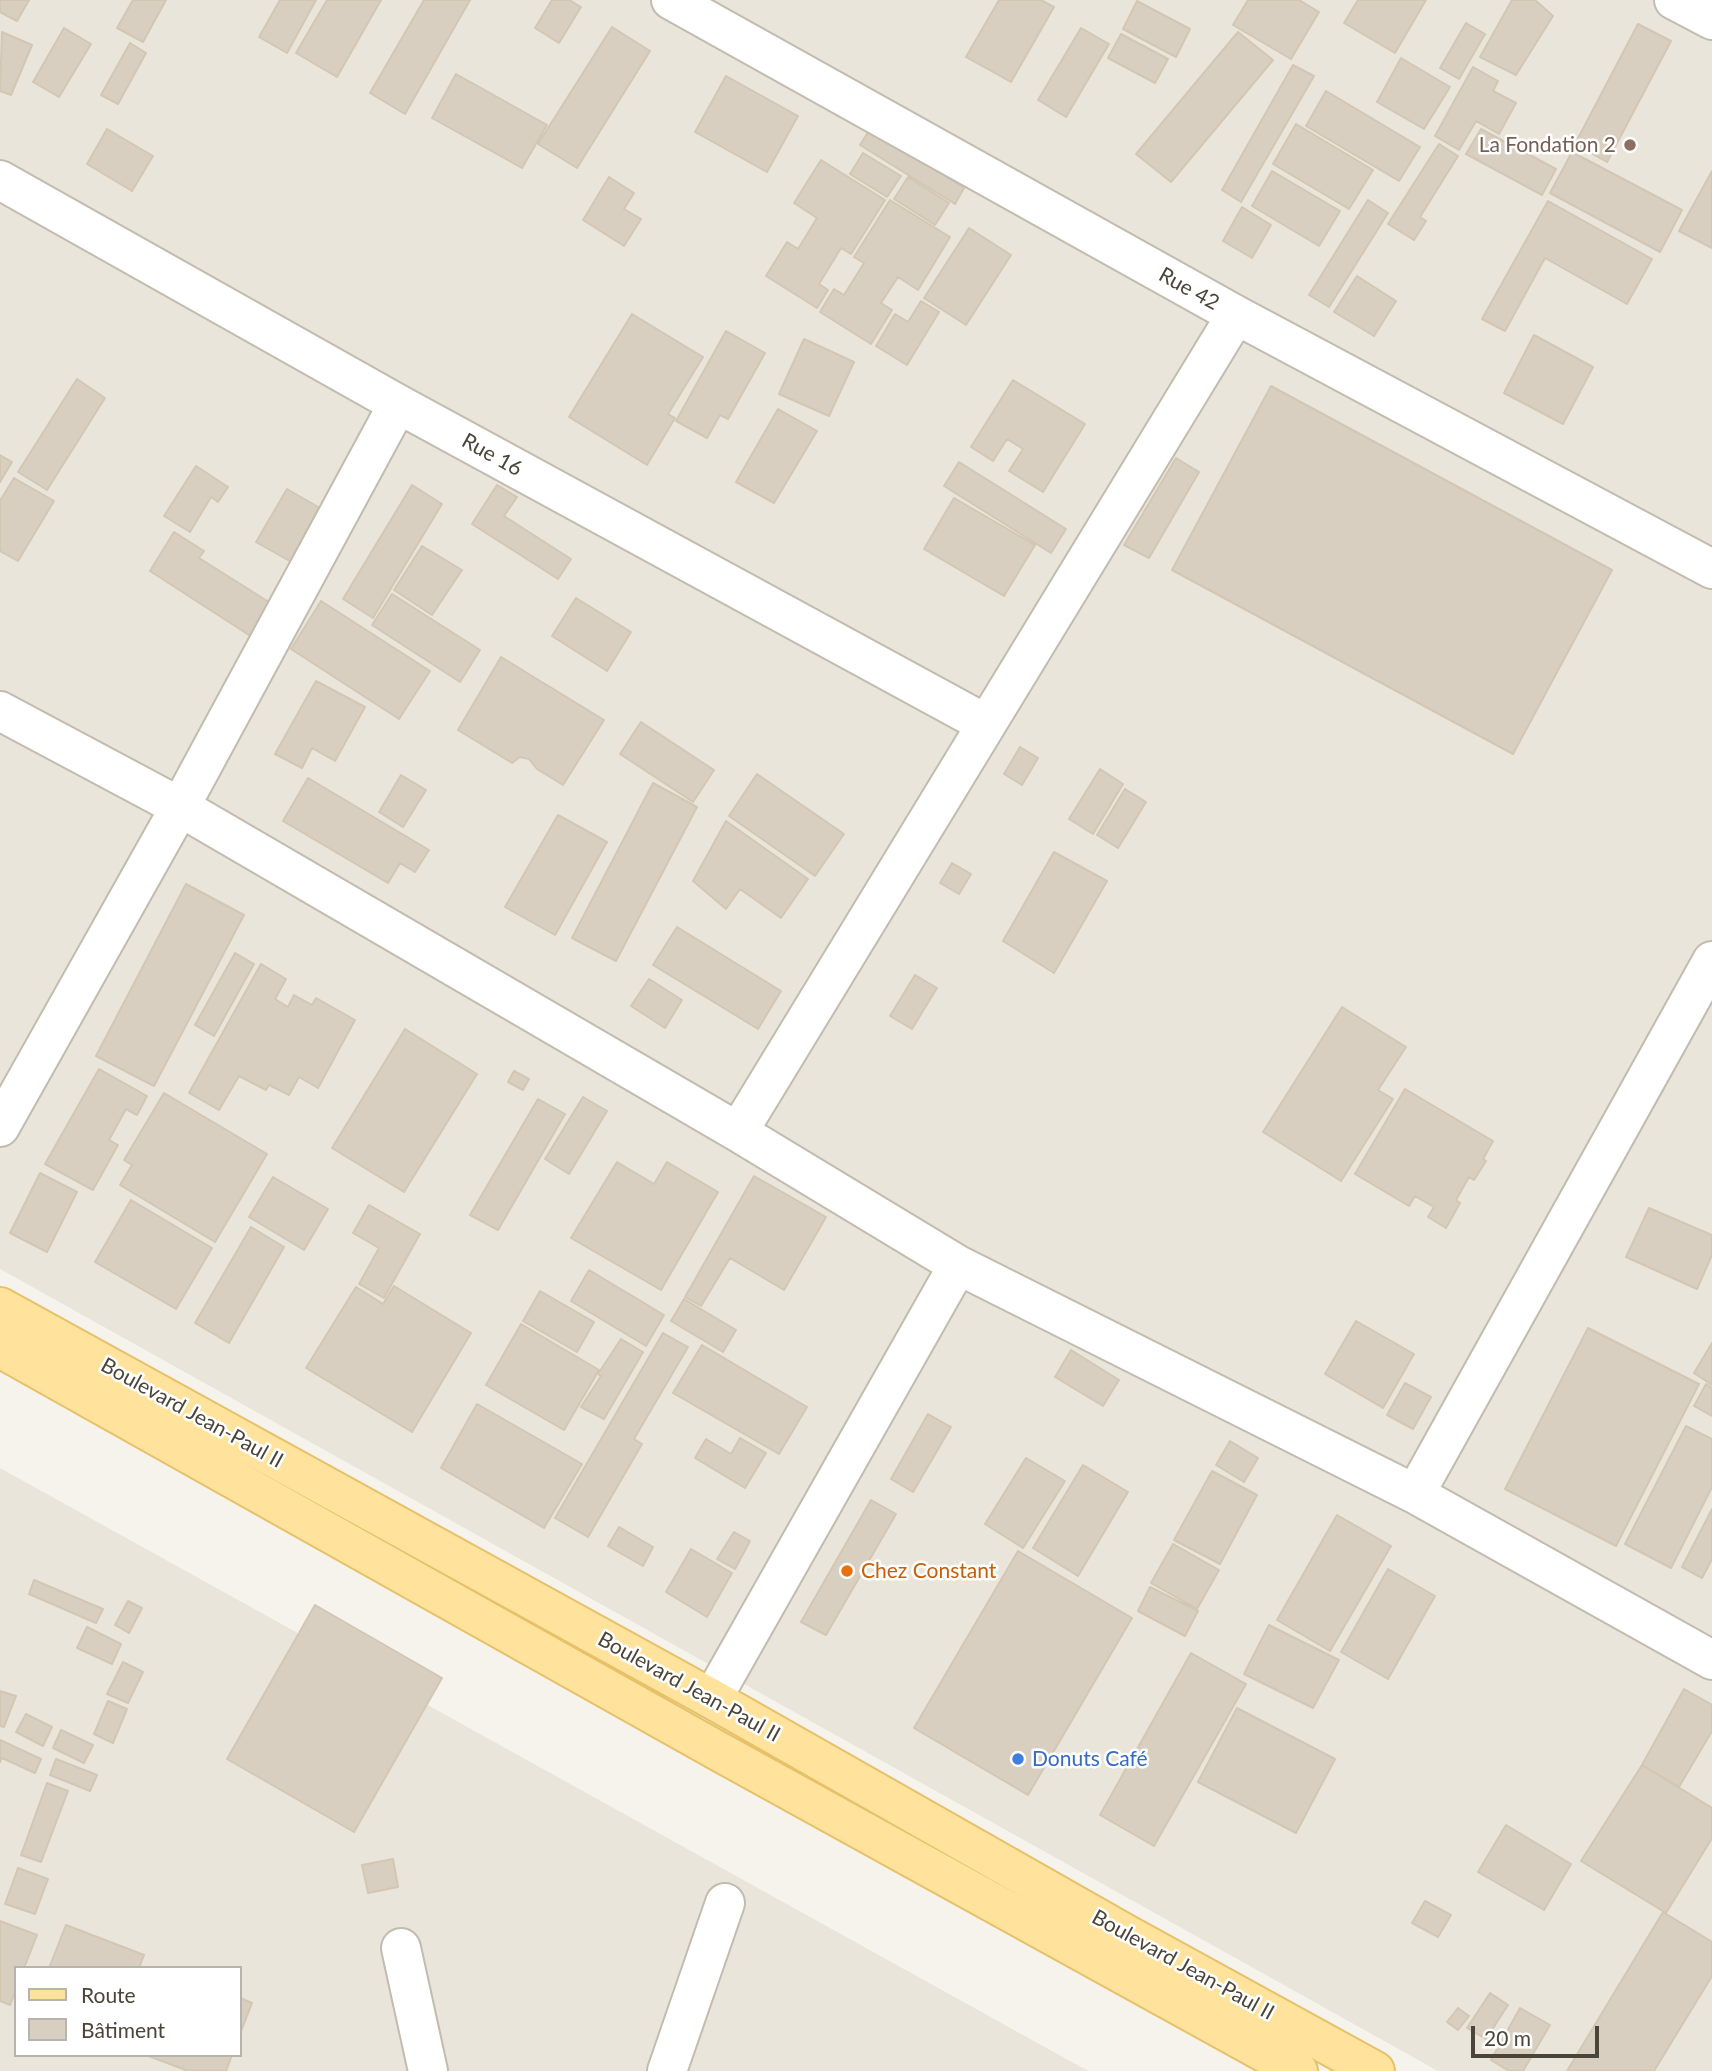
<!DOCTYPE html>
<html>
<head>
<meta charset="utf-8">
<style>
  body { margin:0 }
  #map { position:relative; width:1712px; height:2071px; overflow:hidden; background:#f6f3ec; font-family:Lato,sans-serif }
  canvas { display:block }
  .legend { position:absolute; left:14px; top:1966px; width:228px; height:91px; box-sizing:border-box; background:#fff; border:2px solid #b7b4b0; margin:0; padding:9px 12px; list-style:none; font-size:21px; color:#4b4439 }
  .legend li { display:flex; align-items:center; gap:14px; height:35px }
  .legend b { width:35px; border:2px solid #b7b4b0 }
  .scale { position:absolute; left:1471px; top:2026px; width:128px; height:32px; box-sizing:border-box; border:4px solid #4b4439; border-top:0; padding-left:9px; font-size:21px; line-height:24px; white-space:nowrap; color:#4b4439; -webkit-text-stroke:5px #fff; paint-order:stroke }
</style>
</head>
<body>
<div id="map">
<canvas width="1712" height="2071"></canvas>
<ul class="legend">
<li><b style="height:9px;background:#ffe39c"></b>Route</li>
<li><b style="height:19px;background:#d8cfc1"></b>Bâtiment</li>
</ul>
<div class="scale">20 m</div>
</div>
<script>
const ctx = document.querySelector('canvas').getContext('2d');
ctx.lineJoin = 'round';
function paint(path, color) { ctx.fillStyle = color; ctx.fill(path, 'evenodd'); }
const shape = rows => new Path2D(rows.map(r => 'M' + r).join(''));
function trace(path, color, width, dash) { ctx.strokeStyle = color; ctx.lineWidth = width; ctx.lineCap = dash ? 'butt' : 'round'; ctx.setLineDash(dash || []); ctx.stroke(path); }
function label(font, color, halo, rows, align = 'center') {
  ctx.font = font + ' Lato,sans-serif'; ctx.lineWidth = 5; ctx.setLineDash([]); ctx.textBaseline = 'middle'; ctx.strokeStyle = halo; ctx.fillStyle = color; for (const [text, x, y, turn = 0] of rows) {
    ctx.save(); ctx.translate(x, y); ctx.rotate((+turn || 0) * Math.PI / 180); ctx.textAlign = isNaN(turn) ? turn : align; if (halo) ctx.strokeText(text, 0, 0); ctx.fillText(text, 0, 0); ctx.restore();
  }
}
paint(shape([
  [0,0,1712,0,1712,2071,1438,2071,0,1269],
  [0,1468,1088,2071,0,2071],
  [16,1968,240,1968,240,2055,16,2055]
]), '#eae5da');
const building = shape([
  [0,0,29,0,17,21,0,12,0,0],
  [133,0,166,0,143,42,117,28,133,0],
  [280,0,316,0,287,53,259,37,280,0],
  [327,0,381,0,337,77,296,53,327,0],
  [424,0,470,0,405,114,370,93,424,0],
  [552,0,569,0,581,7,559,43,535,28,552,0],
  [999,0,1041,0,1054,7,1011,82,966,57,999,0],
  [1248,0,1299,0,1319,12,1291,59,1233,25,1248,0],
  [1358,0,1426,0,1395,53,1344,23,1358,0],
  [1512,0,1535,0,1553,16,1516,75,1480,57,1512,0],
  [1137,1,1190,29,1176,57,1123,29,1137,1],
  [1466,23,1485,34,1459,79,1440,68,1466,23],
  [1638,24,1671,41,1607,162,1575,144,1638,24],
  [612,27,650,51,577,168,538,144,612,27],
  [64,28,91,44,59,97,33,82,64,28],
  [1081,28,1109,44,1066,117,1038,100,1081,28],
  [2,32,32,45,11,95,0,91,2,32],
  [1238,32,1273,60,1171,182,1136,154,1238,32],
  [1121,34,1168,59,1155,83,1108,58,1121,34],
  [130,43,146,53,118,104,101,95,130,43],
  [1401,58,1450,87,1424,129,1377,102,1401,58],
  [1293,65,1314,76,1241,202,1222,190,1293,65],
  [1473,67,1498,81,1493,91,1516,103,1499,134,1476,121,1459,150,1435,136,1473,67],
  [456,74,547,125,522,168,432,118,456,74],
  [726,76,798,116,767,172,695,132,726,76],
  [1326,91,1420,147,1399,181,1306,126,1326,91],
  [1296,124,1373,170,1349,209,1273,164,1296,124],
  [107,129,153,156,132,191,87,164,107,129],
  [870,129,964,188,955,204,860,145,870,129],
  [1481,129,1556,169,1542,195,1466,154,1481,129],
  [1439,144,1458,156,1420,217,1426,221,1414,240,1388,224,1439,144],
  [1572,152,1682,210,1660,252,1550,193,1572,152],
  [863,153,901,176,887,197,850,174,863,153],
  [821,160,885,200,851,254,841,248,819,284,828,290,817,308,766,276,787,242,798,249,817,218,794,203,821,160],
  [1272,171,1340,211,1319,246,1252,206,1272,171],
  [1712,171,1712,248,1679,231,1712,171],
  [609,177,634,193,624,209,641,219,624,246,583,220,609,177],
  [908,177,949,203,935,225,894,199,908,177],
  [890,200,950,237,918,290,898,277,881,303,892,310,871,344,820,312,834,289,844,295,864,263,854,257,890,200],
  [1368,200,1388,213,1329,307,1309,295,1368,200],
  [1548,201,1652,259,1627,304,1545,258,1505,331,1482,319,1548,201],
  [1242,207,1271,225,1252,258,1223,241,1242,207],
  [969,228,1011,255,966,325,924,298,969,228],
  [1357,276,1396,301,1374,336,1334,312,1357,276],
  [921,301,939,312,907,365,876,346,895,314,908,322,921,301],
  [632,314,703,357,668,414,675,418,647,465,569,417,632,314],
  [726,331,765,353,728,419,720,415,707,438,676,421,726,331],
  [1534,335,1593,367,1563,424,1504,393,1534,335],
  [804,339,854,362,829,416,779,394,804,339],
  [77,379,105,398,47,490,18,472,77,379],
  [1013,380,1085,424,1043,492,1009,471,1023,449,1007,439,993,461,971,447,1013,380],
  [1271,386,1612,570,1513,754,1172,570,1271,386],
  [778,409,817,431,774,503,736,482,778,409],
  [0,455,12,462,0,482,0,455],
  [1176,458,1199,472,1149,558,1124,545,1176,458],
  [959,462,1066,529,1051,553,944,486,959,462],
  [196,466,228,487,218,502,211,497,190,532,164,516,196,466],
  [14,478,54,501,18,561,0,551,0,501,14,478],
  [412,485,442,504,373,618,343,599,412,485],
  [497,485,517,497,504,516,571,559,558,579,472,524,497,485],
  [287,489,325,511,295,564,256,542,287,489],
  [954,498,1035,545,1004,596,924,549,954,498],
  [174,532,204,551,199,558,272,604,252,637,150,571,174,532],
  [422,546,462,570,432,615,394,590,422,546],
  [392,594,480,650,460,682,372,625,392,594],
  [576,598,631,632,607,671,552,636,576,598],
  [321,601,430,671,399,719,291,649,321,601],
  [501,657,604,720,563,785,537,769,529,759,520,757,512,763,458,730,501,657],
  [316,681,365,707,335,761,312,748,302,768,275,754,316,681],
  [641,722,714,770,693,802,620,754,641,722],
  [1020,747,1038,758,1022,785,1004,774,1020,747],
  [1100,769,1123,784,1093,834,1069,819,1100,769],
  [757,774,844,834,815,876,729,816,757,774],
  [401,775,426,790,403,827,379,812,401,775],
  [308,778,429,850,415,872,400,863,388,883,283,821,308,778],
  [653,783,697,807,616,961,572,938,653,783],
  [1125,789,1146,802,1118,848,1097,835,1125,789],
  [558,815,607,842,555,935,505,907,558,815],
  [726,821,808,879,781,918,740,889,726,909,693,881,726,821],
  [1054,852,1107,881,1054,973,1003,941,1054,852],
  [952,863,971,874,959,894,940,883,952,863],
  [186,884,244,915,154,1086,96,1056,186,884],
  [677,927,781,991,758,1029,653,965,677,927],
  [235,953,254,964,214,1036,195,1025,235,953],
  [261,964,286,979,275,999,288,1007,294,995,312,1005,316,998,355,1020,318,1088,299,1077,289,1095,269,1085,266,1090,239,1076,219,1110,189,1093,261,964],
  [915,975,937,988,912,1029,890,1016,915,975],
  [649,979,682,1000,665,1028,631,1006,649,979],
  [1342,1007,1406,1047,1378,1090,1393,1099,1341,1181,1263,1132,1342,1007],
  [405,1029,477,1074,404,1192,332,1148,405,1029],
  [99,1069,147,1096,137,1115,126,1109,109,1140,118,1145,93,1190,45,1164,99,1069],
  [514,1071,529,1079,523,1090,508,1082,514,1071],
  [1405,1089,1493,1141,1483,1159,1486,1161,1474,1180,1469,1177,1456,1200,1460,1203,1446,1228,1428,1217,1434,1207,1415,1196,1409,1206,1355,1174,1405,1089],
  [164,1093,267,1154,215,1242,120,1185,132,1165,124,1160,164,1093],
  [583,1097,607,1111,569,1174,545,1159,583,1097],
  [538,1099,565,1114,498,1230,470,1215,538,1099],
  [617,1162,654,1184,667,1162,718,1192,661,1290,571,1238,617,1162],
  [40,1173,77,1192,47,1252,10,1233,40,1173],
  [754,1176,826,1217,784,1290,730,1258,701,1306,685,1297,754,1176],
  [273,1177,328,1209,304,1250,249,1217,273,1177],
  [131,1200,212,1248,176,1309,95,1262,131,1200],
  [369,1205,420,1234,384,1298,359,1284,379,1248,353,1233,369,1205],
  [1649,1208,1712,1235,1712,1255,1697,1289,1626,1257,1649,1208],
  [251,1227,284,1247,229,1343,195,1323,251,1227],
  [589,1270,664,1315,646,1346,571,1301,589,1270],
  [394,1286,471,1333,412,1432,306,1368,356,1287,383,1304,394,1286],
  [540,1291,594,1322,577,1352,523,1321,540,1291],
  [684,1299,736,1330,723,1352,671,1321,684,1299],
  [1356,1321,1414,1354,1383,1408,1325,1374,1356,1321],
  [521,1324,599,1370,564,1430,486,1385,521,1324],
  [1588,1328,1699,1384,1616,1546,1505,1489,1588,1328],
  [663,1333,688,1347,634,1439,642,1444,588,1537,555,1518,663,1333],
  [621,1339,643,1352,604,1419,581,1407,601,1376,598,1374,621,1339],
  [1712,1343,1712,1385,1694,1373,1712,1343],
  [702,1345,807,1407,779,1454,673,1393,702,1345],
  [1071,1350,1119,1380,1103,1406,1055,1377,1071,1350],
  [1405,1383,1431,1397,1413,1429,1387,1415,1405,1383],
  [1706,1384,1712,1388,1712,1416,1694,1406,1706,1384],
  [477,1404,582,1464,544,1528,441,1468,477,1404],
  [928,1414,951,1427,913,1492,891,1479,928,1414],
  [1686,1426,1712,1439,1712,1487,1671,1568,1625,1544,1686,1426],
  [740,1438,766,1453,745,1488,695,1458,706,1439,731,1454,740,1438],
  [1230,1441,1258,1458,1244,1482,1216,1465,1230,1441],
  [1026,1458,1065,1481,1023,1548,985,1524,1026,1458],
  [1083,1465,1128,1492,1078,1576,1033,1548,1083,1465],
  [1212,1471,1257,1495,1220,1564,1174,1540,1212,1471],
  [871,1500,896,1514,826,1635,801,1622,871,1500],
  [1712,1509,1712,1559,1702,1578,1682,1567,1712,1509],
  [1337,1515,1391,1546,1330,1651,1277,1620,1337,1515],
  [619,1527,653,1547,643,1566,608,1546,619,1527],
  [734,1532,750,1541,735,1569,717,1559,734,1532],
  [1173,1544,1219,1570,1197,1609,1151,1583,1173,1544],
  [691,1549,732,1573,707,1617,666,1592,691,1549],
  [1018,1551,1132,1618,1028,1795,914,1728,1018,1551],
  [1388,1569,1435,1596,1388,1679,1341,1652,1388,1569],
  [34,1580,103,1609,96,1623,29,1594,34,1580],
  [1150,1587,1198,1611,1185,1636,1138,1611,1150,1587],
  [128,1601,142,1608,129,1633,115,1625,128,1601],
  [315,1605,442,1678,354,1832,227,1759,315,1605],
  [1269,1625,1339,1660,1313,1708,1244,1674,1269,1625],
  [87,1627,121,1644,112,1664,77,1648,87,1627],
  [1191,1653,1246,1684,1154,1846,1100,1815,1191,1653],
  [123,1662,143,1672,128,1703,107,1694,123,1662],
  [1684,1689,1712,1705,1712,1731,1679,1787,1642,1765,1684,1689],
  [0,1691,16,1696,4,1727,0,1726,0,1691],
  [108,1701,127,1709,113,1743,94,1734,108,1701],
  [1237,1708,1335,1759,1296,1833,1198,1782,1237,1708],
  [26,1714,52,1727,43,1746,16,1732,26,1714],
  [61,1730,93,1745,84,1763,53,1748,61,1730],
  [0,1740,41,1759,35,1773,2,1758,0,1762,0,1740],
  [56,1759,97,1775,90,1791,50,1775,56,1759],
  [1642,1765,1712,1808,1712,1838,1666,1913,1581,1861,1642,1765],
  [47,1783,68,1791,41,1862,21,1855,47,1783],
  [1506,1825,1571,1864,1544,1910,1478,1872,1506,1825],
  [393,1859,398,1887,368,1893,362,1865,393,1859],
  [18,1868,48,1879,35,1914,5,1904,18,1868],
  [1425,1901,1451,1915,1438,1937,1412,1923,1425,1901],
  [1663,1912,1712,1942,1712,1976,1654,2071,1567,2071,1663,1912],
  [0,1921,37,1935,24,1968,16,1968,16,1990,10,2005,0,2001,0,1921],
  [66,1925,144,1955,139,1968,49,1968,66,1925],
  [1490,1993,1508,2005,1486,2039,1467,2028,1490,1993],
  [240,1998,252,2003,240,2034,240,1998],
  [1458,2008,1469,2016,1458,2030,1447,2022,1458,2008],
  [1520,2008,1550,2025,1523,2071,1509,2071,1491,2060,1520,2008],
  [146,2055,232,2055,226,2071,188,2071,146,2055]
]);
paint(building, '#d8cfc1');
trace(building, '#d3c7b4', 2);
const minor = shape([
  [671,0,1236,315,1712,569],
  [1674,0,1712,20],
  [0,180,398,404,986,724],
  [0,711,180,807,738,1132,958,1265,1415,1494,1712,1660],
  [0,1127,180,807,398,404],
  [738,1132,1236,315],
  [1415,1494,1712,961],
  [712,1699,958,1265],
  [401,1948,428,2071],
  [667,2071,725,1903]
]);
const major = shape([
  [0,1307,712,1699,1124,1933,1375,2071],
  [0,1348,718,1751,1298,2071]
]);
trace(minor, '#c2bbae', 42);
trace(major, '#e6c16a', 42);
trace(minor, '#fff', 38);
trace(major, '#ffe39c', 38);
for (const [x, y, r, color] of [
  [1630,145,7,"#8d6e63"],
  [847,1571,7,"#e8710a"],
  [1018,1759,7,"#3f7fe0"]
]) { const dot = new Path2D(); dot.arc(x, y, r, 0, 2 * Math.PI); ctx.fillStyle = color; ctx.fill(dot); trace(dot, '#fff', 2.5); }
label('21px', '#785e54', '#fff', [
  ["La Fondation 2",1616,145]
], 'right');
label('21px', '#4b4439', '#fff', [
  ["Rue 42",1189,289,29],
  ["Rue 16",492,455,29],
  ["Boulevard Jean-Paul II",192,1413,29],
  ["Boulevard Jean-Paul II",689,1687,29],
  ["Boulevard Jean-Paul II",1183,1965,29]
]);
label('21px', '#c56008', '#fff', [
  ["Chez Constant",861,1571]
], 'left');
label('21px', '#366cbe', '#fff', [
  ["Donuts Café",1032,1759]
], 'left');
</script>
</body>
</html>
